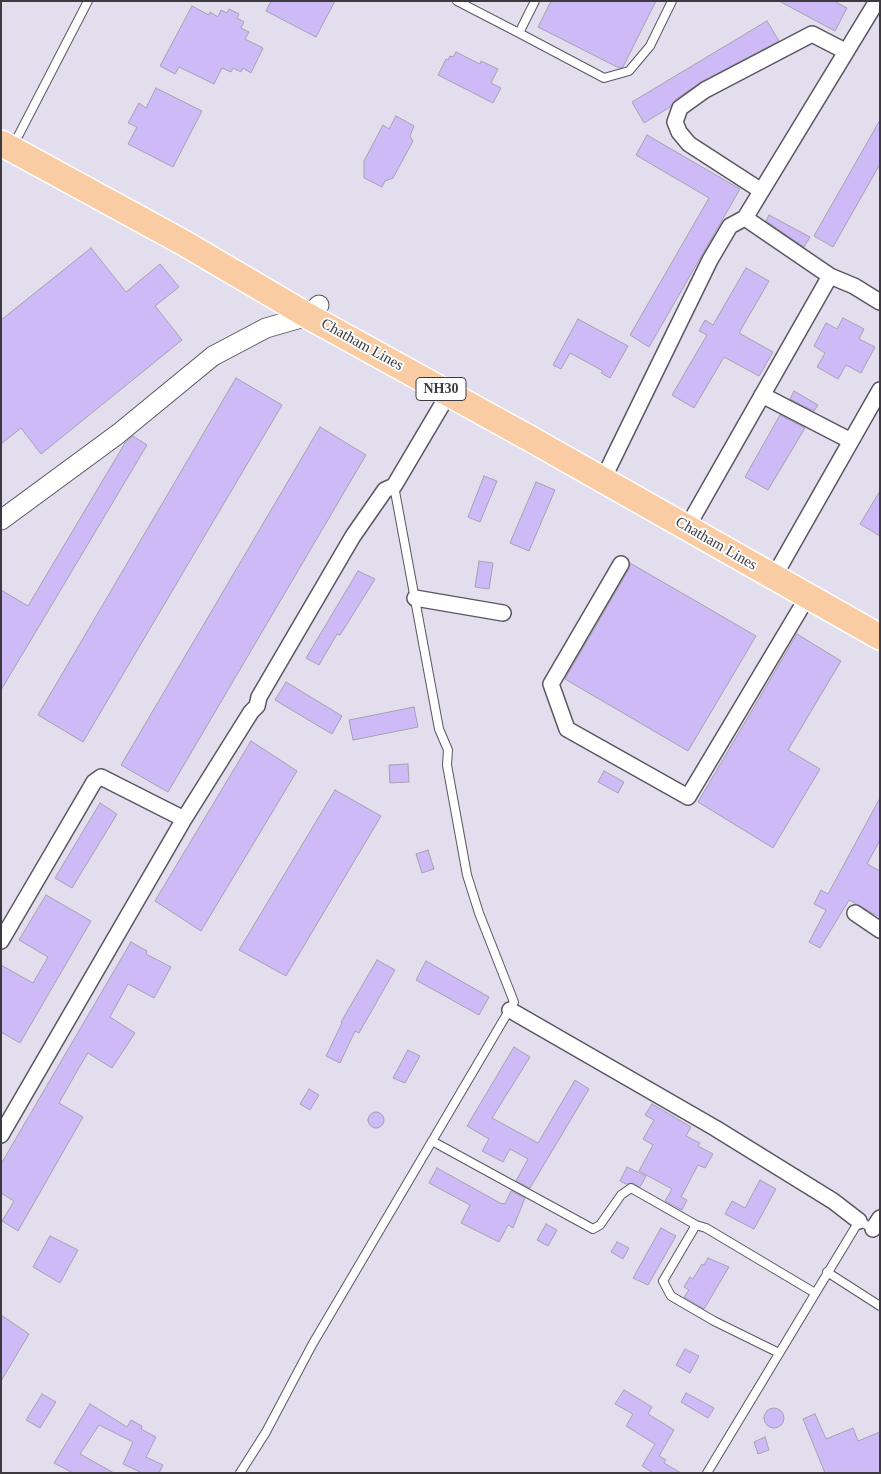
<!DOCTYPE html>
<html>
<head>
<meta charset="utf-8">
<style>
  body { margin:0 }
  #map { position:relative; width:881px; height:1474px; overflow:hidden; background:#e2deed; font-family:Georgia,serif }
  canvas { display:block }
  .frame { position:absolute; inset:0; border:2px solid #3c3a40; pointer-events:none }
</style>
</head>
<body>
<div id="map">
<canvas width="881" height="1474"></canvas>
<div class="frame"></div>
</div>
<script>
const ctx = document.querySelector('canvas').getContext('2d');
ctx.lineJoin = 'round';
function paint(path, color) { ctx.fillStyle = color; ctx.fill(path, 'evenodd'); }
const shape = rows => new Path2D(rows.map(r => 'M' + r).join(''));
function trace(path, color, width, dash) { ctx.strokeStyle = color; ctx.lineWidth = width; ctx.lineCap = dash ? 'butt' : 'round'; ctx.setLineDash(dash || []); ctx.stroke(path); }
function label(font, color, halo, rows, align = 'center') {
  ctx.font = font + ' Georgia,serif'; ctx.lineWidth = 4; ctx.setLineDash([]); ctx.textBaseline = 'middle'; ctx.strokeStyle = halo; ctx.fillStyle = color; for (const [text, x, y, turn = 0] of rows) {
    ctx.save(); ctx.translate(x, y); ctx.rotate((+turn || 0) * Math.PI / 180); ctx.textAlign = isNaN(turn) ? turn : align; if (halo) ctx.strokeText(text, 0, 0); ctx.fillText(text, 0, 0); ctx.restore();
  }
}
const building = shape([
  [271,1,335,1,316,37,266,11,271,1],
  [551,1,656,1,623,67,619,68,538,27,551,1],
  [779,1,834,1,847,8,835,31,779,1],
  [192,6,209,15,210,12,218,17,221,10,227,13,229,9,239,14,237,18,244,22,241,28,249,32,245,39,263,48,251,73,243,68,241,72,233,68,231,72,222,68,214,84,179,67,175,74,160,66,192,6],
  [767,21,779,41,701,82,675,100,670,107,644,123,632,102,767,21],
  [456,52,480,64,481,61,498,69,491,83,501,88,493,103,438,75,446,59,448,60,450,56,453,57,456,52],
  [156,88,202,111,173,167,128,144,137,127,128,123,139,103,146,108,156,88],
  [396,116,414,126,410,136,413,141,393,178,385,181,382,187,364,178,364,161,383,125,389,129,396,116],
  [880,120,880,164,833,247,814,236,880,120],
  [647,135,740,189,649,347,630,335,709,198,636,155,647,135],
  [769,215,810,237,804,247,766,221,769,215],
  [91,248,126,292,160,264,179,287,155,306,182,340,41,454,21,428,1,444,1,320,91,248],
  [746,268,769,281,739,333,773,352,759,376,724,357,694,408,672,395,707,335,699,331,705,320,713,325,746,268],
  [843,318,864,329,859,339,875,347,861,373,846,365,838,379,817,367,825,353,814,346,826,323,837,329,843,318],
  [578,319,628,346,610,378,601,373,603,371,570,353,561,369,553,365,578,319],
  [236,378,282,405,83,742,38,715,236,378],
  [794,391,818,405,814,411,790,399,794,391],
  [780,415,805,428,768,490,745,477,780,415],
  [320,427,366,455,168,792,121,765,320,427],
  [133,436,147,445,1,690,1,590,28,606,125,443,133,436],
  [484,476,497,481,480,522,468,517,484,476],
  [536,482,555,490,529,551,510,543,536,482],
  [880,491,880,536,860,524,880,491],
  [479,561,493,563,489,589,475,587,479,561],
  [630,563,756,636,688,751,565,679,629,569,630,563],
  [358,571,375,579,340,635,337,634,319,665,306,658,358,571],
  [797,634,841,661,788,750,820,769,773,848,698,802,797,634],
  [286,682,342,716,332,734,275,700,286,682],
  [414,707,418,727,353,740,349,720,414,707],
  [251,741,297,771,201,931,155,901,251,741],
  [408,764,409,782,390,783,389,765,408,764],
  [604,771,624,782,618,793,598,782,604,771],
  [335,790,381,816,286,976,239,950,335,790],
  [880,798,880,840,867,864,880,871,880,917,849,900,820,948,809,942,826,910,814,904,821,890,828,894,880,798],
  [100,803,117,814,72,888,55,878,100,803],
  [428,850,434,869,422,873,416,854,428,850],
  [46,895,91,921,20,1043,1,1032,1,965,33,983,48,957,19,940,46,895],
  [131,942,147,951,146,954,171,967,154,998,128,984,110,1017,135,1033,112,1068,88,1053,80,1066,59,1103,83,1117,18,1231,2,1221,14,1201,1,1193,1,1164,131,942],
  [377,960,395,970,359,1033,355,1031,340,1063,326,1056,342,1023,341,1022,377,960],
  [426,961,489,997,479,1015,416,980,426,961],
  [514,1047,530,1057,492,1118,538,1143,575,1080,589,1089,530,1188,516,1181,528,1159,510,1149,503,1162,482,1151,489,1139,467,1126,514,1047],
  [408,1050,420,1056,405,1083,393,1078,408,1050],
  [309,1089,319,1095,310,1110,300,1104,309,1089],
  [652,1104,691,1127,686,1136,700,1143,698,1146,713,1154,705,1168,698,1165,681,1197,687,1200,682,1210,665,1201,672,1189,639,1171,653,1145,643,1139,654,1120,645,1115,652,1104],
  '368 1120a8 8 0 1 1 16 0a8 8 0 1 1-16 0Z',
  [627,1167,646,1176,640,1187,633,1183,626,1184,620,1181,627,1167],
  [437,1168,500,1203,505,1204,511,1191,525,1198,513,1228,508,1225,499,1242,461,1223,470,1205,429,1183,437,1168],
  [760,1180,776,1189,754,1229,725,1214,732,1201,745,1208,760,1180],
  [546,1224,557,1230,548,1246,537,1240,546,1224],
  [661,1228,676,1236,648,1285,633,1278,661,1228],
  [50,1236,78,1250,60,1283,33,1267,50,1236],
  [617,1242,629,1248,623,1259,611,1252,617,1242],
  [708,1258,729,1267,704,1309,684,1297,689,1290,684,1287,690,1277,693,1279,702,1264,704,1265,708,1258],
  [1,1315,29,1334,1,1381,1,1315],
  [685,1349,699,1356,690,1373,676,1365,685,1349],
  [624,1390,652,1407,648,1414,674,1430,659,1456,666,1460,664,1463,681,1473,653,1473,642,1466,655,1444,626,1426,633,1414,615,1404,624,1390],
  [686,1393,714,1408,708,1418,681,1402,686,1393],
  [42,1394,56,1402,40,1428,26,1420,42,1394],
  [90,1404,127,1427,131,1420,142,1426,141,1429,156,1437,146,1457,163,1465,159,1473,142,1473,123,1464,133,1442,99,1425,80,1454,114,1473,73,1473,54,1463,90,1404],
  '764 1418a10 10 0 1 1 20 0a10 10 0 1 1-20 0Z',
  [815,1414,826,1439,853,1428,858,1441,880,1432,880,1473,825,1473,803,1419,815,1414],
  [765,1437,769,1450,758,1454,754,1442,765,1437]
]);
paint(building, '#cdbaf6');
trace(building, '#a6a2b0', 1);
const service = shape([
  [457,1,519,33],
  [535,1,519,33,604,78,629,71,650,46,672,1],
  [13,146,88,1],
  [432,1141,593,1229,600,1225,621,1195,631,1188,696,1225,706,1228,815,1293],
  [696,1225,663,1281,671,1296,714,1321,779,1353],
  [827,1272,880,1306],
  [240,1473,266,1432,312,1345,514,1002,479,913,467,875,447,765,448,750,439,729,394,486],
  [707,1473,859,1221,876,1230]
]);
const minor = shape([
  [760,190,689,144,679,132,675,122,680,108,705,90,812,34,845,51],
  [745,218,830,276,854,286,880,302],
  [762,395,851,441],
  [608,469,710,260,730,226,745,218,877,1],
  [693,517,830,276],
  [621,564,551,684,567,729,688,797,808,596],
  [780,566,880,390],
  [415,598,503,613],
  [855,913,880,930],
  [1,941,94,782,101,777,184,819],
  [510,1010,715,1128,833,1201,859,1221],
  [1,1135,184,819,251,712,257,706,259,697,353,536,385,490,394,486,449,393],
  [873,1229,880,1218]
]);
const tertiary = shape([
  [1,520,118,434,213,356,266,328,308,316,319,305]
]);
const trunk = shape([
  [1,143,184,243,308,316,529,438,880,637]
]);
trace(service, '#5a5662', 10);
trace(minor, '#5a5662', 18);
trace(tertiary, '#5a5662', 21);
trace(trunk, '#fff', 28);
trace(service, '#fff', 8);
trace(minor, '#fff', 15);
trace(tertiary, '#fff', 19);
trace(trunk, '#facca4', 25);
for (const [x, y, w] of [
  [441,389,50]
]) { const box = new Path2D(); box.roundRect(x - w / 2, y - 11.5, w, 23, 4); ctx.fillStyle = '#fff'; ctx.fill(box); trace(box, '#3c3a40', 1); }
label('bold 14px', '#3c3a40', null, [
  ["NH30",441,389]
]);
label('15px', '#3c3a40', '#fff', [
  ["Chatham Lines",362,345,29],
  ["Chatham Lines",716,544,30]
]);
</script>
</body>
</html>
